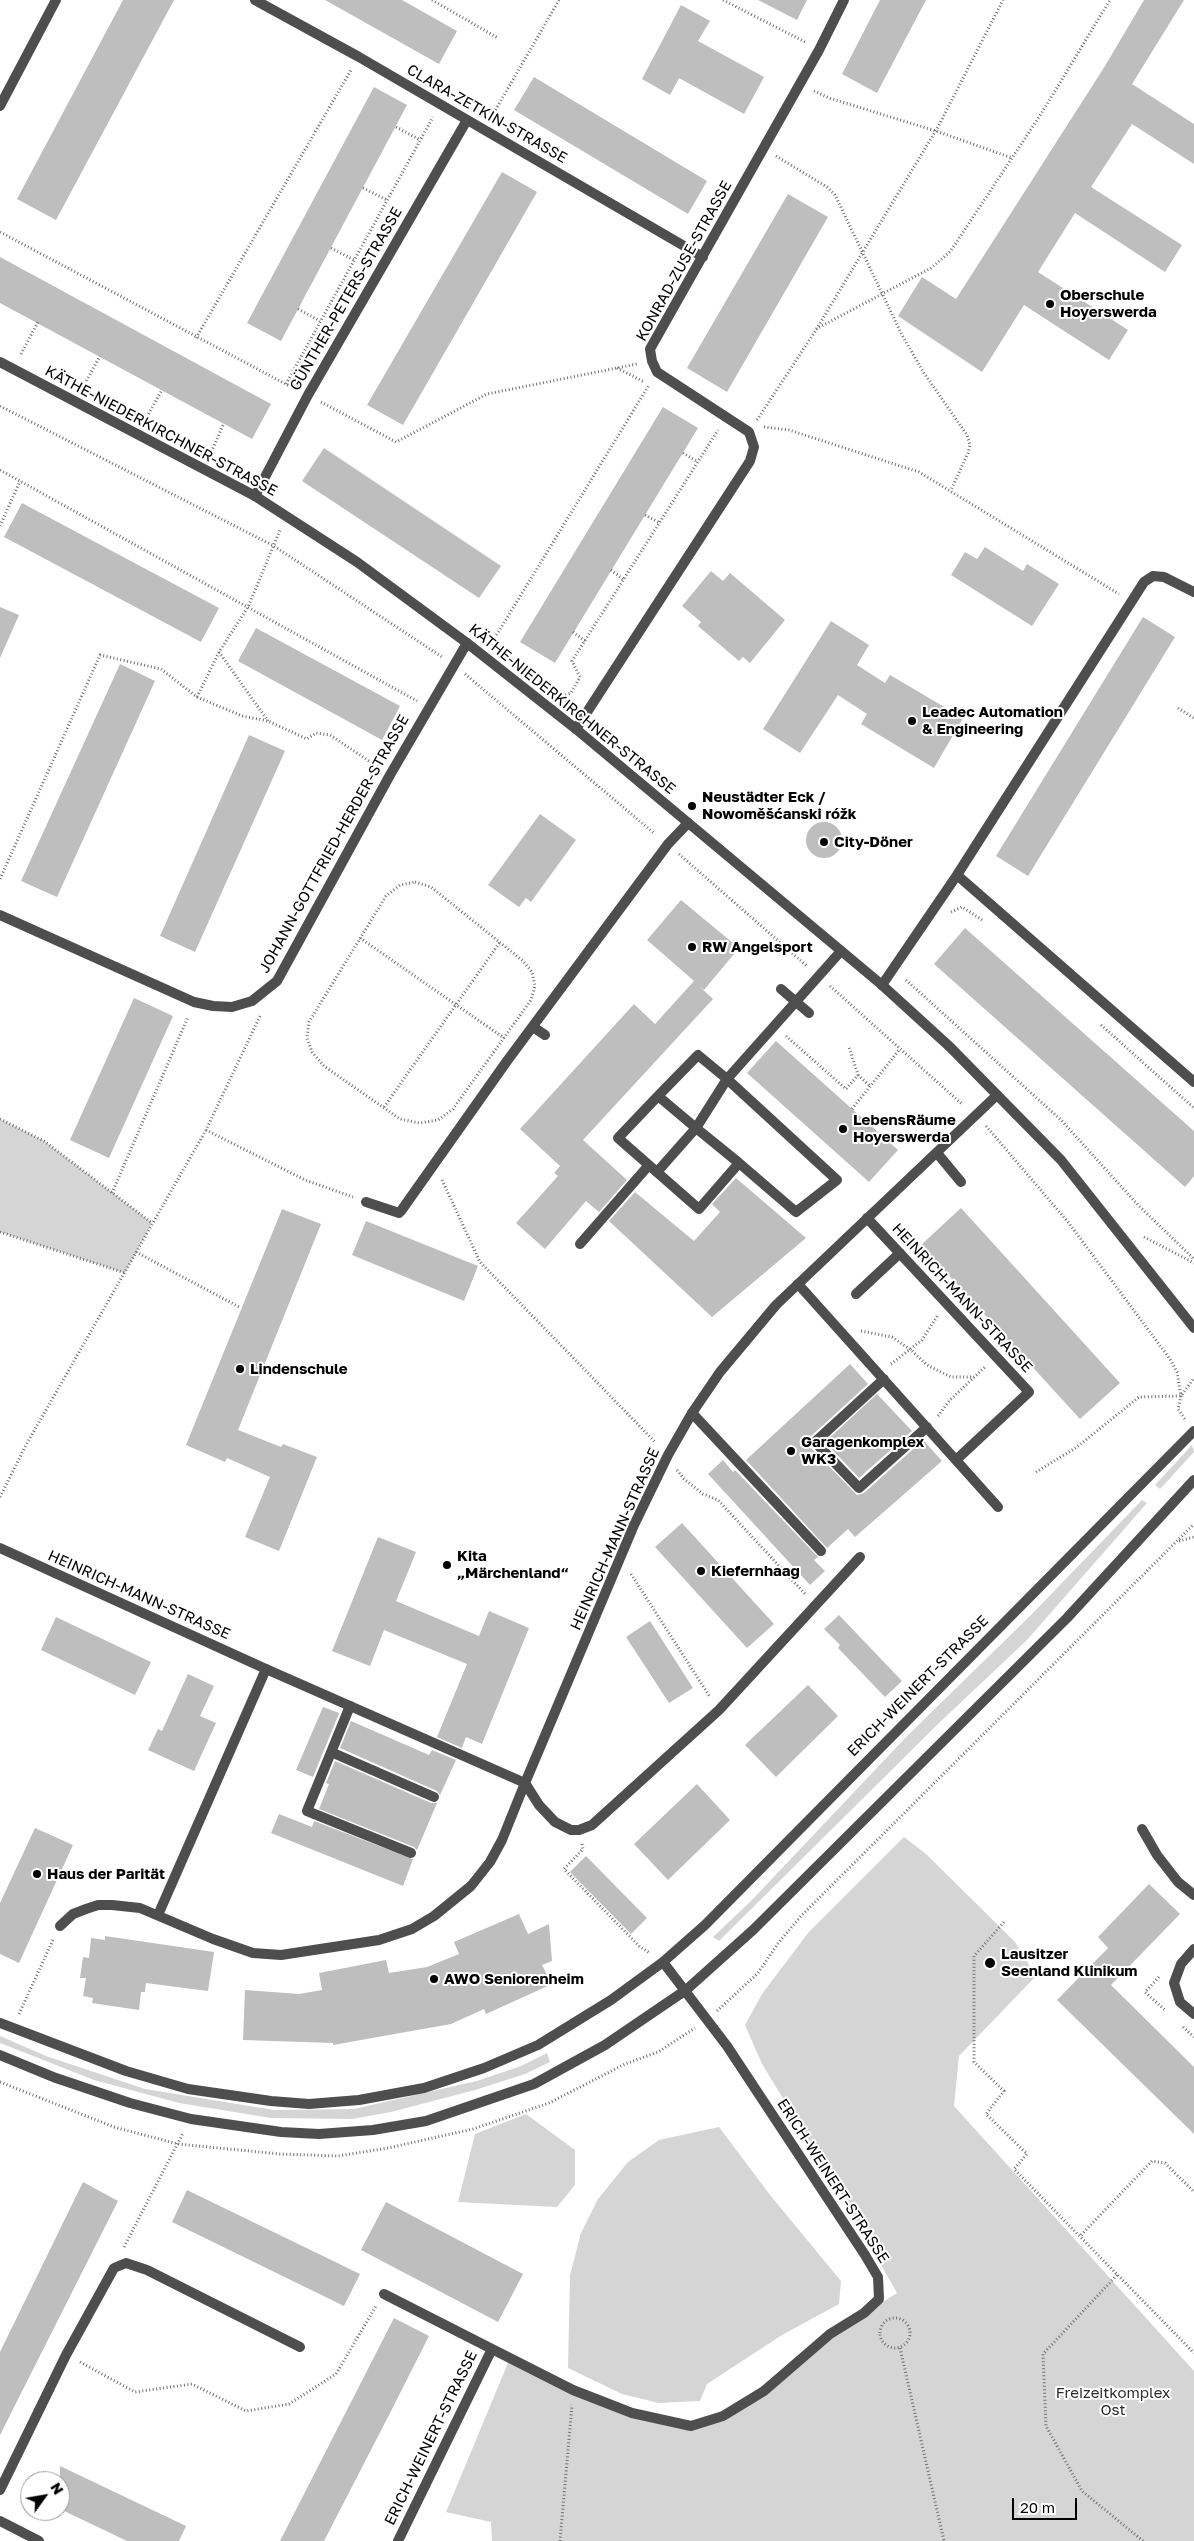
<!DOCTYPE html>
<html>
<head>
<meta charset="utf-8">
<style>
  body { margin:0 }
  #map { position:relative; width:1194px; height:2541px; overflow:hidden; background:#fff; font-family:"Golos Text",sans-serif }
  canvas { display:block }
  .north { position:absolute; left:20px; top:2471px; width:50px; height:50px; box-sizing:border-box; background:#fff; border:1px solid #999; border-radius:50%; rotate:58deg; font-size:14px; font-weight:700; line-height:20px; text-align:center; color:#000 }
  .north::after { content:''; display:block; margin:auto; width:18px; height:22px; background:#000; clip-path:polygon(50% 0,100% 100%,50% 72%,0 100%) }
  .scale { position:absolute; left:1012px; top:2498px; width:65px; height:22px; box-sizing:border-box; border:2px solid #000; border-top:0; padding-left:6px; font-size:15px; line-height:18px; white-space:nowrap; color:#000; -webkit-text-stroke:4px #fff; paint-order:stroke }
</style>
</head>
<body>
<div id="map">
<canvas width="1194" height="2541"></canvas>
<div class="north">N</div>
<div class="scale">20 m</div>
</div>
<script>
const ctx = document.querySelector('canvas').getContext('2d');
ctx.lineJoin = 'round';
function paint(path, color) { ctx.fillStyle = color; ctx.fill(path, 'evenodd'); }
const shape = rows => new Path2D(rows.map(r => 'M' + r).join(''));
function trace(path, color, width, dash) { ctx.strokeStyle = color; ctx.lineWidth = width; ctx.lineCap = dash ? 'butt' : 'round'; ctx.setLineDash(dash || []); ctx.stroke(path); }
function label(font, color, halo, rows, align = 'center') {
  ctx.font = font + ' "Golos Text",sans-serif'; ctx.lineWidth = 4; ctx.setLineDash([]); ctx.textBaseline = 'middle'; ctx.strokeStyle = halo; ctx.fillStyle = color; for (const [text, x, y, turn = 0] of rows) {
    ctx.save(); ctx.translate(x, y); ctx.rotate((+turn || 0) * Math.PI / 180); ctx.textAlign = isNaN(turn) ? turn : align; if (halo) ctx.strokeText(text, 0, 0); ctx.fillText(text, 0, 0); ctx.restore();
  }
}
paint(shape([
  [0,1119,44,1141,152,1223,125,1273,0,1232],
  [1192,1445,1194,1452,1160,1489,1155,1485],
  [1142,1500,1147,1503,1027,1640,938,1724,719,1941,713,1937,751,1901,907,1736,1032,1614],
  [904,1837,926,1854,1015,1942,1036,1976,959,2056,954,2106,1194,2371,1194,2541,492,2541,491,2522,446,2512,510,2358,573,2390,691,2426,723,2416,830,2334,897,2293,840,2192,762,2064,745,2025,762,1994,808,1933],
  [0,2036,46,2056,145,2089,274,2110,354,2109,477,2081,521,2066,547,2053,550,2062,525,2074,475,2090,391,2112,352,2119,271,2118,179,2103,94,2080,0,2043],
  [526,2114,575,2150,575,2185,557,2207,458,2202,475,2134],
  [719,2127,770,2195,841,2281,839,2304,782,2335,707,2384,700,2401,659,2403,622,2394,568,2368,570,2275,581,2233,598,2199,628,2162,659,2140]
]), '#d5d5d5');
paint(shape([
  [123,0,174,0,56,220,17,199],
  [325,0,402,0,457,31,439,64],
  [758,0,807,0,797,20],
  [880,0,926,0,877,93,842,74],
  [1144,0,1184,0,1132,84,1194,124,1194,164,1132,124,1091,187,1182,245,1165,272,1075,213,1038,272,1128,330,1109,360,1024,305,982,372,898,316,922,277,956,299,1105,66],
  [681,5,710,21,698,41,764,77,744,114,679,78,670,95,642,79],
  [534,77,707,181,688,214,514,110],
  [374,87,407,105,281,341,247,323],
  [502,172,537,192,403,425,367,405],
  [788,194,828,217,727,392,687,368],
  [0,257,271,404,252,439,0,303],
  [663,407,698,428,555,663,520,642],
  [324,448,501,566,479,598,302,481],
  [22,503,219,608,201,642,4,537],
  [985,547,1023,571,1027,564,1059,584,1032,626,951,575,965,552,977,559],
  [711,571,723,581,730,573,785,620,750,663,743,657,739,661,698,626,701,622,682,606],
  [0,607,19,615,0,658],
  [1143,617,1175,637,1028,876,996,856],
  [831,621,869,645,857,665,885,683,890,675,963,718,934,768,861,724,867,714,838,695,800,753,763,729],
  [256,628,400,706,382,740,238,661],
  [120,664,155,681,57,897,21,881],
  [249,735,285,751,195,952,160,936],
  [540,814,576,840,531,902,526,898,519,907,488,885],
  '806 840a18 18 0 1 1 36 0a18 18 0 1 1-36 0Z',
  [681,900,739,948,704,990,699,986,713,999,583,1140,627,1180,599,1212,586,1201,545,1249,516,1223,558,1176,554,1173,560,1166,520,1129,634,1004,655,1024,694,981,647,940],
  [965,928,1194,1131,1194,1176,1185,1187,934,964],
  [134,998,173,1016,109,1158,70,1140],
  [776,1041,898,1150,869,1182,747,1073],
  [736,1178,806,1238,712,1317,609,1221,635,1192,694,1241,720,1212,712,1204],
  [961,1208,1120,1383,1080,1419,921,1245],
  [282,1209,321,1224,238,1430,281,1447,283,1444,317,1457,279,1551,245,1537,270,1477,227,1458,225,1462,186,1445],
  [366,1221,478,1266,464,1301,352,1255],
  [850,1364,868,1384,810,1437,808,1443,810,1447,857,1495,864,1493,921,1442,925,1442,942,1461,855,1537,848,1529,827,1548,746,1460],
  [877,1394,912,1431,859,1478,825,1442],
  [723,1460,733,1472,735,1470,818,1557,814,1560,825,1571,810,1585,708,1474],
  [682,1523,774,1624,747,1648,655,1547],
  [378,1537,416,1552,396,1601,479,1636,489,1611,529,1628,482,1744,466,1737,462,1748,437,1737,467,1664,384,1630,370,1666,332,1651],
  [839,1615,902,1681,885,1697,838,1648,840,1645,824,1629],
  [56,1617,151,1662,135,1695,41,1650],
  [650,1621,693,1688,669,1703,626,1637],
  [188,1674,214,1686,200,1716,216,1723,194,1771,148,1750,158,1729,162,1731],
  [808,1685,838,1716,776,1777,745,1745],
  [323,1707,339,1713,338,1716,313,1777,296,1770],
  [351,1721,429,1755,432,1750,456,1760,440,1795,437,1791,340,1748],
  [335,1761,431,1803,437,1803,417,1850,414,1847,319,1809,329,1784,326,1783],
  [697,1784,730,1820,668,1880,634,1844],
  [279,1814,312,1827,314,1821,413,1859,403,1886,271,1833],
  [35,1828,73,1845,19,1963,0,1954,0,1903],
  [586,1856,647,1918,631,1934,570,1872],
  [1149,1884,1180,1914,1111,1985,1194,2067,1194,2134,1057,2000,1108,1948,1098,1937],
  [519,1914,528,1934,549,1924,552,1961,542,1965,552,1984,486,2014,484,2009,451,2024,333,2045,333,2043,243,2040,245,1990,299,1994,322,1990,319,1973,386,1960,389,1973,427,1967,459,1954,454,1942],
  [105,1936,214,1952,208,1991,146,1983,145,1992,141,1992,139,2010,92,2003,93,1998,83,1996,86,1978,80,1978,83,1957,89,1958,91,1938,105,1940],
  [83,2182,118,2201,0,2435,0,2352],
  [187,2190,360,2274,344,2306,172,2222],
  [386,2202,523,2274,498,2322,361,2250],
  [394,2318,429,2336,389,2415,324,2541,280,2541],
  [60,2466,186,2526,179,2541,127,2541,60,2509]
]), '#bebebe');
trace(shape([
  [432,0,498,38],
  [723,0,807,43],
  [814,91,829,98,936,131,1012,158],
  [492,116,559,0],
  [396,127,420,140],
  [776,156,827,187,835,195,902,335,924,373,967,435,970,445,968,453,951,490],
  [363,188,387,200],
  [0,232,295,389],
  [331,248,354,260],
  [298,309,320,321],
  [816,329,931,268,950,252,1041,114,1110,0],
  [196,338,351,70],
  [21,354,38,322],
  [617,368,644,382],
  [286,384,433,117],
  [83,387,100,356],
  [321,402,396,442,487,394,637,364],
  [0,406,274,546,442,657],
  [145,420,162,390],
  [757,420,816,330,938,127,1003,0],
  [764,427,789,430,919,472,1119,594],
  [683,453,698,462],
  [210,455,224,423],
  [0,470,417,701],
  [645,515,660,523],
  [0,526,20,481],
  [611,570,624,580],
  [573,632,585,641],
  [491,644,649,385],
  [219,652,268,721],
  [465,674,655,834],
  [562,696,571,693,580,677,572,661,718,430],
  [197,697,219,652,248,607,280,530],
  [1178,708,1194,718],
  [679,854,808,967],
  [0,879,100,655,161,669,197,697,242,716,268,721,307,739,316,733,330,735,378,767],
  [415,882,431,887,523,961,532,972,535,986,531,1000,453,1109,438,1120,419,1123,400,1119,324,1066,312,1052,307,1038,309,1022,386,896,400,885,415,882],
  [951,912,962,907,982,920],
  [360,938,504,1038],
  [906,980,1061,1120,1138,1205,1194,1259],
  [830,986,963,1105],
  [1101,1025,1194,1108],
  [786,1036,846,1089,858,1075,849,1047],
  [858,1075,870,1086],
  [384,1107,500,942],
  [852,1109,900,1049],
  [0,1119,44,1141,152,1223],
  [986,1126,1068,1222,1170,1359,1177,1372,1181,1396,1178,1409,1185,1419],
  [206,1130,305,1180,353,1197],
  [442,1180,480,1262,656,1443],
  [112,1193,188,1017],
  [0,1232,125,1273],
  [1144,1237,1194,1263],
  [136,1252,241,1308],
  [861,1331,892,1337,911,1350,927,1365,951,1377,974,1377],
  [891,1364,922,1340,938,1315],
  [938,1416,950,1400,985,1367],
  [677,1470,684,1479,703,1494,718,1500,806,1595],
  [1036,1472,1077,1447,1139,1397,1181,1396,1194,1378],
  [0,1497,26,1445,206,1130,261,1014],
  [1179,1541,1194,1537],
  [631,1574,710,1697],
  [582,1844,583,1849,564,1869,640,1947,650,1953],
  [1004,1922,974,1956,974,2062,1004,2091,986,2114,1027,2154,1014,2169,1194,2353],
  [1159,1977,1145,1992,1166,2011],
  [717,2011,758,1973,779,1942,801,1916,1194,1524],
  [19,2014,53,1940],
  [1183,2027,1194,2037],
  [0,2082,114,2127,178,2144,280,2154,338,2156,388,2148,473,2129,549,2103,625,2064,658,2052,695,2028],
  [1081,2235,1152,2161,1165,2163,1194,2192],
  [124,2247,183,2133],
  [1117,2275,1043,2354,1046,2426,1082,2491,1143,2541],
  '880 2333a15 15 0 1 1 30 0a15 15 0 1 1-30 0Z',
  [900,2348,944,2541],
  [80,2362,135,2392,192,2384,246,2411,289,2404,336,2374,376,2306],
  [560,2541,572,2405]
]), '#707070', 3, [1, 2.5]);
trace(shape([
  [781,989,809,1013],
  [533,1027,545,1035],
  [658,1096,618,1138,699,1209,739,1163],
  [937,1153,961,1182],
  [657,1172,696,1128,727,1079,698,1055,658,1096,696,1128,739,1163,796,1212,837,1180,727,1079,841,951],
  [366,1202,399,1213,401,1211,507,1061,668,844,688,823],
  [867,1218,1029,1392,956,1460],
  [580,1244,649,1165],
  [798,1284,998,1507],
  [856,1294,900,1253],
  [884,1379,815,1442,859,1488,927,1427],
  [692,1413,821,1551],
  [350,1706,307,1811,411,1853],
  [331,1752,434,1797],
  [1142,1829,1157,1855,1178,1882,1194,1895],
  [158,1915,266,1669],
  [60,1926,73,1914,86,1909,98,1905,112,1905,140,1908,213,1939,253,1953,281,1955,379,1940,412,1929,434,1916,471,1886,490,1862,502,1840,525,1783],
  [1194,1949,1181,1964,1174,1983,1180,2002,1194,2014]
]), '#4e4e4e', 10);
trace(shape([
  [255,0,359,57,703,257],
  [0,106,56,0],
  [255,496,308,395,467,120],
  [576,729,750,461,754,447,749,432,657,372,652,361,650,349,819,50,844,0],
  [957,875,1194,1082],
  [0,915,194,1002,213,1006,232,1007,252,1001,277,981,390,775,467,643],
  [882,985,957,875,1144,582,1153,576,1164,577,1194,592],
  [0,1548,266,1669,525,1783,539,1805,555,1822,571,1830,579,1830,592,1825,719,1710,860,1557],
  [525,1783,634,1525,668,1455,692,1413,720,1372,776,1305,997,1095],
  [384,2294,492,2349],
  [0,2490,66,2355,114,2268,126,2263,147,2270,300,2347],
  [0,2521,39,2541],
  [398,2541,492,2349,573,2390,632,2413,691,2426,723,2416,764,2391,830,2334,864,2313,879,2299,878,2277,865,2255,727,2046,663,1962]
]), '#4e4e4e', 10);
trace(shape([
  [0,362,255,496,357,562,467,643,576,729,882,985,950,1047,1061,1160,1194,1328],
  [0,2023,126,2071,188,2089,271,2101,309,2104,359,2100,424,2088,484,2068,538,2045,611,2000,663,1962,705,1925,1194,1431],
  [0,2055,56,2078,130,2103,191,2119,281,2132,319,2134,373,2130,426,2121,534,2084,605,2045,686,1990,753,1930,1067,1618,1194,1480]
]), '#4e4e4e', 10);
for (const [x, y, r, color] of [
  [1050,304,5,"#000"],
  [912,721,5,"#000"],
  [692,806,5,"#000"],
  [824,842,5,"#000"],
  [692,947,5,"#000"],
  [843,1129,5,"#000"],
  [240,1369,5,"#000"],
  [791,1451,5,"#000"],
  [447,1565,5,"#000"],
  [701,1571,5,"#000"],
  [37,1874,5,"#000"],
  [990,1963,6,"#000"],
  [434,1979,5,"#000"]
]) { const dot = new Path2D(); dot.arc(x, y, r, 0, 2 * Math.PI); ctx.fillStyle = color; ctx.fill(dot); trace(dot, '#fff', 2); }
label('15px', '#000', '#fff', [
  ["CLARA-ZETKIN-STRASSE",487,114,30],
  ["KONRAD-ZUSE-STRASSE",684,261,-61],
  ["GÜNTHER-PETERS-STRASSE",346,299,-60],
  ["KÄTHE-NIEDERKIRCHNER-STRASSE",161,431,28],
  ["KÄTHE-NIEDERKIRCHNER-STRASSE",572,709,39],
  ["JOHANN-GOTTFRIED-HERDER-STRASSE",334,844,-61],
  ["HEINRICH-MANN-STRASSE",962,1298,47],
  ["HEINRICH-MANN-STRASSE",615,1539,-66],
  ["HEINRICH-MANN-STRASSE",139,1595,24],
  ["ERICH-WEINERT-STRASSE",918,1686,-45],
  ["ERICH-WEINERT-STRASSE",833,2181,57],
  ["ERICH-WEINERT-STRASSE",431,2438,-64]
]);
label('bold 15px', '#000', '#fff', [
  ["Oberschule",1060,295],
  ["Hoyerswerda",1060,312],
  ["Leadec Automation",922,712],
  ["& Engineering",922,729],
  ["Neustädter Eck /",702,797],
  ["Nowoměšćanski róžk",702,814],
  ["City-Döner",834,842],
  ["RW Angelsport",702,947],
  ["LebensRäume",853,1120],
  ["Hoyerswerda",853,1137],
  ["Lindenschule",250,1369],
  ["Garagenkomplex",801,1442],
  ["WK3",801,1459],
  ["Kita",457,1556],
  ["„Märchenland“",457,1573],
  ["Kiefernhaag",711,1571],
  ["Haus der Parität",47,1874],
  ["Lausitzer",1001,1954],
  ["Seenland Klinikum",1001,1971],
  ["AWO Seniorenheim",444,1979]
], 'left');
label('15px', '#2c2c2c', '#fff', [
  ["Freizeitkomplex",1113,2393],
  ["Ost",1113,2410]
]);
</script>
</body>
</html>
